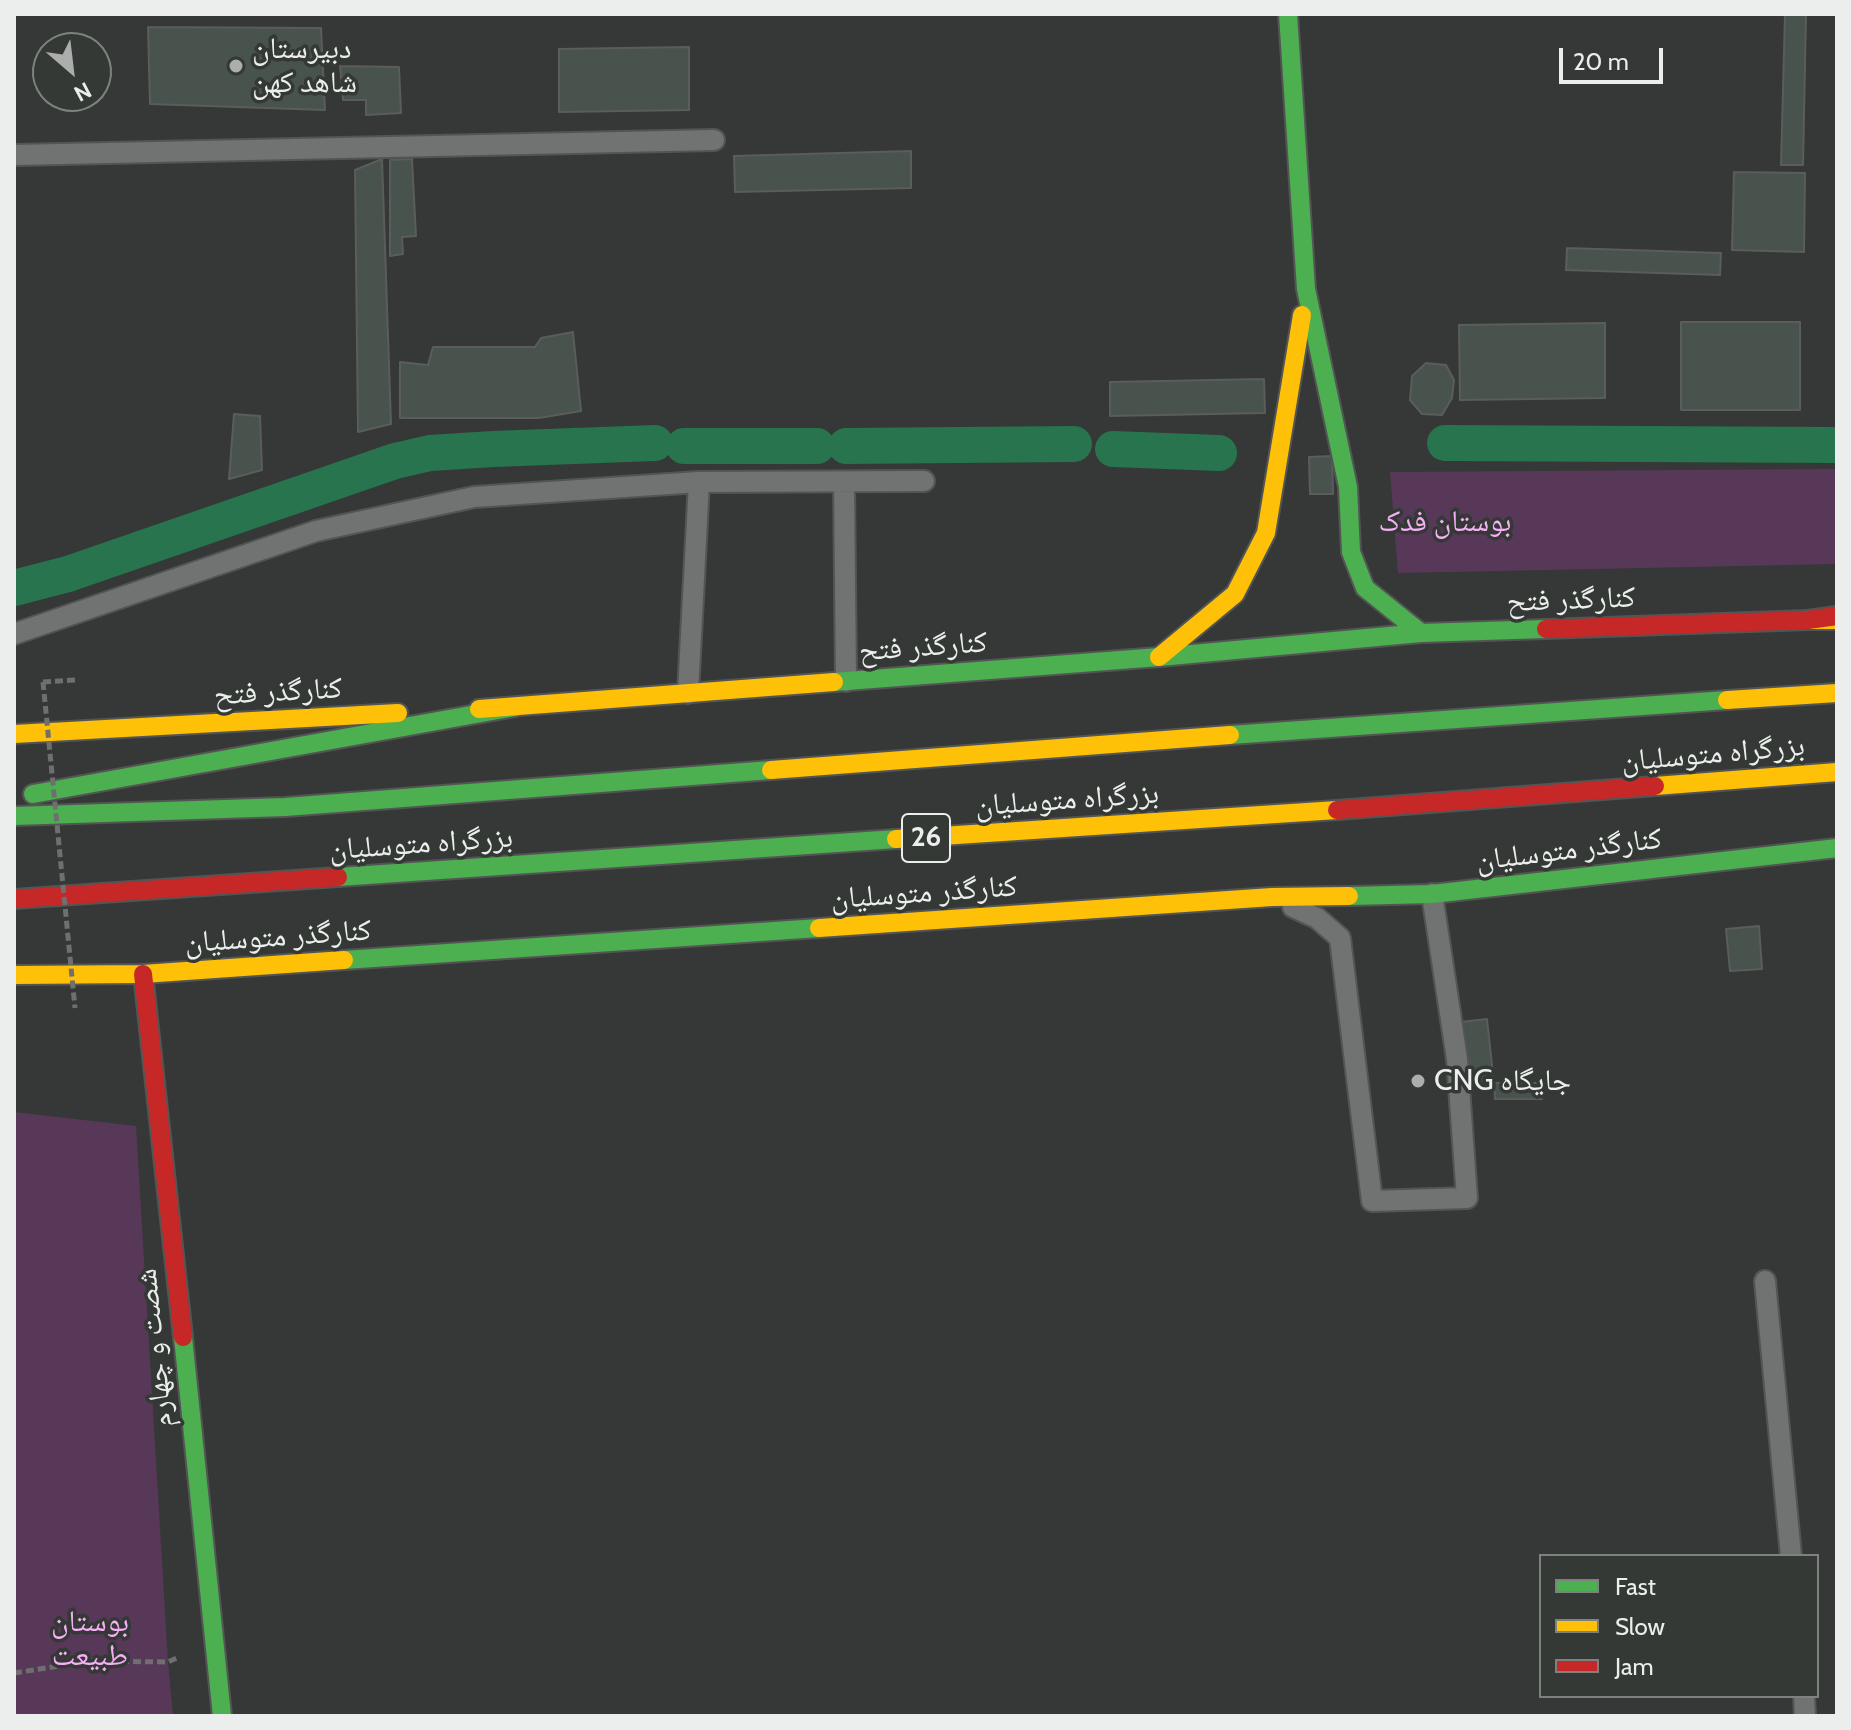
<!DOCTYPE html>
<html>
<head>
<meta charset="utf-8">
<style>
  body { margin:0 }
  #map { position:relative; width:1851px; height:1730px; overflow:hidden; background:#353836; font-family:Cabin,sans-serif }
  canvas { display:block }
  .frame { position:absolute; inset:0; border:16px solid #ebeeec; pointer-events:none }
  .legend { position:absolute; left:1539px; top:1554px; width:280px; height:144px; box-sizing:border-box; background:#343936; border:2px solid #7d817f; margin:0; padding:10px 14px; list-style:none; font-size:24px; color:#ebeeec }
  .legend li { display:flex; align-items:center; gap:16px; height:40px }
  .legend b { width:40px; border:2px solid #7d817f }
  .north { position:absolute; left:32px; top:32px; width:80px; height:80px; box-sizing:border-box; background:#343936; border:2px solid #7d817f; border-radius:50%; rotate:152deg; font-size:22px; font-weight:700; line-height:32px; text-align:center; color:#ebeeec }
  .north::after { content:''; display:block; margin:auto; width:28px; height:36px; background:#abaeac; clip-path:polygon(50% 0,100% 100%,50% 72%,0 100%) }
  .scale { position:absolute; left:1559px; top:48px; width:104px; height:36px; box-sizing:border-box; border:4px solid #ebeeec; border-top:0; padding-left:10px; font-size:24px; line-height:28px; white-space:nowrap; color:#ebeeec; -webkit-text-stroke:6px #343936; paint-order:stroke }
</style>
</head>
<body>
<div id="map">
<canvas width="1851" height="1730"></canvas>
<div class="frame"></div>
<ul class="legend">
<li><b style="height:10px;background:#4caf50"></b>Fast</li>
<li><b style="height:10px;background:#ffc107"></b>Slow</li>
<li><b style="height:10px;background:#c62828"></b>Jam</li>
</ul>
<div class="north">N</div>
<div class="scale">20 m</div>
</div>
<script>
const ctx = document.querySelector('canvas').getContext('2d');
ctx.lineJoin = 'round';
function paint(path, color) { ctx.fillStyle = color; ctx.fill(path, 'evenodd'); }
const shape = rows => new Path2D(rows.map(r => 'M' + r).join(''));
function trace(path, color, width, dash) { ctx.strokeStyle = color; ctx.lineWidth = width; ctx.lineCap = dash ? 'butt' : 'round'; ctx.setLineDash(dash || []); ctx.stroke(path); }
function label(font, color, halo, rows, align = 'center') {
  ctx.font = font + ' Cabin,"Noto Naskh Arabic",sans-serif'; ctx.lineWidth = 7; ctx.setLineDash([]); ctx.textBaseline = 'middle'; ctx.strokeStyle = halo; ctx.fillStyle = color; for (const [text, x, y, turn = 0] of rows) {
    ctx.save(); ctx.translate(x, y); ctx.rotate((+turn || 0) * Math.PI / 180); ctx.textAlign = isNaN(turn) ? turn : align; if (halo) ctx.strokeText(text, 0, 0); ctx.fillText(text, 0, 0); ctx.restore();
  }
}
paint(shape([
  [1837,469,1837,564,1398,573,1390,472],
  [14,1112,136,1126,168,1662,173,1716,14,1716]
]), '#583858');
trace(shape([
  [1445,443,1837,445],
  [684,446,817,446],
  [846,446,1074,444],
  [1113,449,1219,453],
  [14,588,68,574,395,461,430,453,493,449,655,443]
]), '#27744f', 36);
const building = shape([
  [1785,14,1806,14,1803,165,1781,165,1785,14],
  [148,27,321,28,325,110,150,104,148,27],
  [689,47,689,110,559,112,559,49,689,47],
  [340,66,399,67,401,113,366,115,366,100,343,100,340,66],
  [911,151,911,188,735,192,734,156,911,151],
  [382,159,391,424,358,432,355,170,382,159],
  [412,159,416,236,402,237,403,254,390,256,390,160,412,159],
  [1734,172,1805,173,1804,252,1732,250,1734,172],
  [1567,248,1721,253,1720,275,1566,270,1567,248],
  [1681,322,1800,322,1800,410,1681,410,1681,322],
  [1605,323,1605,398,1460,400,1459,325,1605,323],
  [573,332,581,411,539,418,400,418,400,362,428,365,433,347,535,347,541,338,573,332],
  [1426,363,1446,365,1454,380,1452,398,1442,415,1422,414,1410,400,1412,376,1426,363],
  [1264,379,1265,413,1110,416,1110,382,1264,379],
  [234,414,260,416,262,470,229,479,234,414],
  [1332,456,1333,494,1310,494,1309,457,1332,456],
  [1759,926,1762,969,1730,971,1726,929,1759,926],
  [1487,1019,1494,1083,1467,1085,1461,1022,1487,1019],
  [1494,1083,1541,1083,1542,1099,1495,1099,1494,1083]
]);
paint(building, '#49534e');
trace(building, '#5a5d5b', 2);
const lane = shape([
  [14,155,714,140],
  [699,482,924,481],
  [844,482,846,681],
  [14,634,316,531,474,497,699,482,688,693],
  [1293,907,1317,918,1340,938,1372,1201,1467,1198,1457,1059,1432,894],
  [1765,1281,1791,1556],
  [1804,1696,1805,1716]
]);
const fast = shape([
  [1288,14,1306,289,1348,487,1351,552,1365,588,1421,633],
  [834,682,1159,657,1421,633,1546,629],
  [1230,735,1727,700],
  [33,794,515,707],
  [14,816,285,807,771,770],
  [338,877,896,839],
  [1349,896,1432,894,1837,848],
  [344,960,819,928],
  [183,1337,222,1716]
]);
const slow = shape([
  [1808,620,1837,620],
  [1159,657,1235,594,1266,533,1302,315],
  [1727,700,1837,693],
  [479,709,834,682],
  [14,734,398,713],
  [771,770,1230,735],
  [1655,786,1837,772],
  [896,839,1337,810],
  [819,928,1272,897,1349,896],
  [14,975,143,974,344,960]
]);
const jam = shape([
  [1546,629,1808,620,1837,616],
  [1337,810,1655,786],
  [14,899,338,877],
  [143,974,183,1337]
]);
trace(lane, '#535554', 24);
trace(fast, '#535554', 22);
trace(slow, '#535554', 22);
trace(jam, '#535554', 22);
trace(shape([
  [43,682,76,680],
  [14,1673,91,1661,168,1662,179,1657]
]), '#6e6f6e', 5, [8, 4]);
trace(lane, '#707372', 20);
trace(fast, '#4caf50', 18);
trace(slow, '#ffc107', 18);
trace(jam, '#c62828', 18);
trace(shape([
  [43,682,75,1008]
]), '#6e6f6e', 5, [8, 4]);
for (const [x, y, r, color] of [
  [236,66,8,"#abaeac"],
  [1418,1081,8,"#abaeac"]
]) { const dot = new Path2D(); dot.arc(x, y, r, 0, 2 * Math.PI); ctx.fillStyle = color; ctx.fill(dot); trace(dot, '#343936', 3); }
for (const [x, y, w] of [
  [926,838,48]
]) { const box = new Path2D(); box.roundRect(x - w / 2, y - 24, w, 48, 6); ctx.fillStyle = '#343936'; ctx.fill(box); trace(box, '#ebeeec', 2); }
label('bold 28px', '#ebeeec', null, [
  ["26",926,838]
]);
label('30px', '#ebeeec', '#343936', [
  ["دبیرستان",252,49],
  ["شاهد کهن",252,83],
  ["CNG جایگاه",1434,1081]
], 'left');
label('30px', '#f8aef7', '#343936', [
  ["بوستان فدک",1445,522],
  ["بوستان",90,1622],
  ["طبیعت",90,1656]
]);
label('30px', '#ebeeec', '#343936', [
  ["کنارگذر فتح",1571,600,-2],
  ["کنارگذر فتح",923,647,-4],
  ["کنارگذر فتح",278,692,-3],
  ["بزرگراه متوسلیان",1713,754,-5],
  ["بزرگراه متوسلیان",1067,800,-4],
  ["بزرگراه متوسلیان",421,844,-4],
  ["کنارگذر متوسلیان",1569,850,-7],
  ["کنارگذر متوسلیان",924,893,-4],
  ["کنارگذر متوسلیان",278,937,-4],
  ["شصت و چهارم",155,1348,-96]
]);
</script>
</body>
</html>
